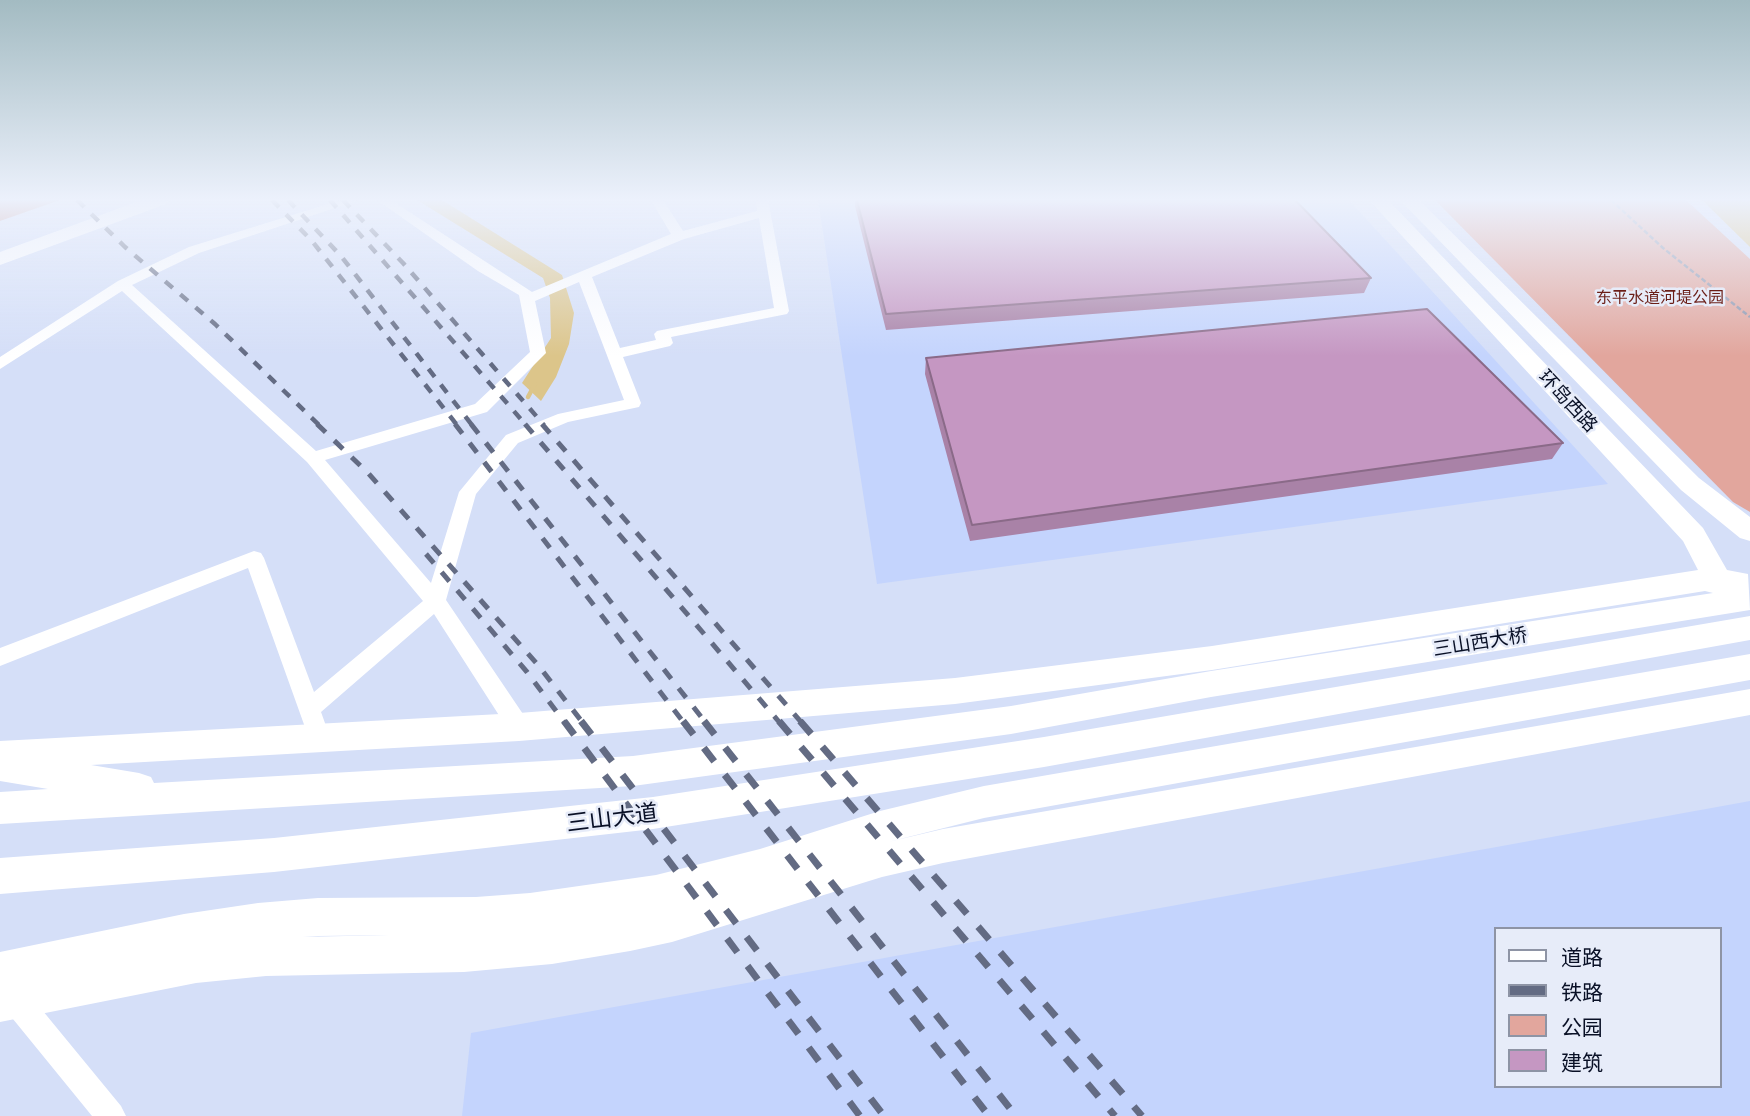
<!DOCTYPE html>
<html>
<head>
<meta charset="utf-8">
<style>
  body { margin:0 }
  #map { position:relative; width:1750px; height:1116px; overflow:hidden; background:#d5dff8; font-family:Commissioner,"Noto Sans SC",sans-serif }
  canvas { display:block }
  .legend { position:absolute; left:1494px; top:927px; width:228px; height:161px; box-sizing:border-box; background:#e7ecf9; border:2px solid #8e94a5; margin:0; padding:9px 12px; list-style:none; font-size:21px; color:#091026 }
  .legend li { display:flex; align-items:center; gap:14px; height:35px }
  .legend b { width:35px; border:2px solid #8e94a5 }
</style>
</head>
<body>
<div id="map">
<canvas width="1750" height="1116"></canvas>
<ul class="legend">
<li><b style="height:9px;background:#fff"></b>道路</li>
<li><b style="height:9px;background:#636b83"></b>铁路</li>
<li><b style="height:19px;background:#e2a69d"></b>公园</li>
<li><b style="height:19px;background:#c597c2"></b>建筑</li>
</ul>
</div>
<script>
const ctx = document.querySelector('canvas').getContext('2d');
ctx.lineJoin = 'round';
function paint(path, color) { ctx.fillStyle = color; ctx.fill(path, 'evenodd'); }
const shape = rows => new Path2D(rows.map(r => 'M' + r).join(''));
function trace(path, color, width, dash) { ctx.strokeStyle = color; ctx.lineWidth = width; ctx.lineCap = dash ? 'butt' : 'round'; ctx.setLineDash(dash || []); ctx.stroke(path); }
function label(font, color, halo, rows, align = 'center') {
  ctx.font = font + ' Commissioner,"Noto Sans SC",sans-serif'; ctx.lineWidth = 5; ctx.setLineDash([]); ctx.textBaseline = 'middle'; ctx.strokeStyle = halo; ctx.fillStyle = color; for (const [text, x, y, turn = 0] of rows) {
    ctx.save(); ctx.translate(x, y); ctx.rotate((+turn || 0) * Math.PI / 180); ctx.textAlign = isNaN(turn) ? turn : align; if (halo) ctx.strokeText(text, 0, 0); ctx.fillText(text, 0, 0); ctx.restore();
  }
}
paint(shape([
  [818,200,1349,200,1608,484,877,584],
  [1750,801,1750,1116,462,1116,471,1033],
  [1496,929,1720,929,1720,1086,1496,1086]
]), '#c4d4fd');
paint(shape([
  [1435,200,1686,200,1750,259,1750,512,1733,502]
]), '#e2a69d');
paint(shape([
  [0,200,60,200,0,221]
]), '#ca8a80');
paint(shape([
  [417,200,442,200,562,275,574,313,569,344,556,377,541,401,522,383,551,338,550,298,543,278],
  [1701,200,1750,200,1750,247,1704,202]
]), '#dcc58a');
trace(shape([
  [528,397,535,384]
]), '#dcc58a', 4.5);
trace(shape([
  [1611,200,1663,248,1750,317]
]), '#8b94ac', 2.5, [5, 2.5]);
paint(shape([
  [341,200,359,200,199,253,132,285,316,451,475,404,530,352,519,295,478,271,377,200,391,200,532,292,671,234,651,200,663,200,683,231,757,211,756,200,768,200,789,311,787,314,671,337,673,343,670,346,623,357,641,403,639,407,568,422,518,443,476,494,446,600,527,720,530,727,527,734,519,737,511,734,434,614,321,712,330,737,327,744,319,747,311,744,248,568,0,666,0,648,254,551,261,553,264,558,314,692,423,601,307,462,122,291,0,369,0,357,118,281,189,247,341,200],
  [759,218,774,308,657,331,654,334,656,340,620,348,592,277,684,239,759,218],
  [579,282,624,400,558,414,506,435,459,492,431,583,325,460,487,412,546,353,535,301,579,282],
  [14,984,24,988,121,1106,126,1116,92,1116,4,1008,0,998,4,988,14,984]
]), '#fff');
paint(shape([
  [142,200,168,200,166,204,0,265,0,252,142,200],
  [1369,200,1388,200,1703,528,1727,570,1748,574,1750,610,1211,697,1011,734,633,786,0,824,0,792,48,789,0,781,0,741,519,713,955,678,1212,646,1698,570,1683,541,1369,200],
  [1705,591,1713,593,1211,671,1011,706,633,756,154,783,151,777,139,773,91,765,519,741,955,704,1212,670,1705,591],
  [1400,200,1419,200,1699,478,1750,517,1750,541,1740,538,1681,490,1400,200],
  [1750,616,1750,640,1044,767,653,829,274,872,0,894,0,858,274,838,653,797,1044,737,1750,616],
  [1750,654,1750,680,984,818,888,842,943,829,1750,689,1750,715,943,863,882,877,672,942,630,951,552,964,464,972,266,976,196,983,0,1022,0,952,184,914,258,903,318,898,476,897,530,893,656,875,760,849,880,811,984,786,1750,654],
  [389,935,303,937,318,936,389,935]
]), '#fff');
trace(shape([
  [77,200,125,247,215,324,319,425],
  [272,200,312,241,457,425],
  [288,200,341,256,472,425],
  [330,200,526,425],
  [343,200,403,263,544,425]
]), '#636b83', 4.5, [10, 10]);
trace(shape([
  [317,424,368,473,538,665,583,723],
  [455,424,684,723],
  [471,424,706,723],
  [525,424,780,723],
  [542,424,802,723],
  [426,554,527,672,565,723]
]), '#636b83', 5, [12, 12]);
trace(shape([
  [564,721,860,1116],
  [581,721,884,1116],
  [683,721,989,1116],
  [704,721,1016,1116],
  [779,721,1115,1116],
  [800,721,1142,1116]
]), '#636b83', 7, [17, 17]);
paint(shape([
  [855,200,1295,200,1371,278,1364,293,886,330,855,206],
  [926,358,1563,443,1552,459,970,541,925,374]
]), '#a982a7');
const building = shape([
  [857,200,1295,200,1371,278,886,314,857,200],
  [1427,309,1563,443,972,525,926,358,1427,309]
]);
paint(building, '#c597c2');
trace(building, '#8a6a88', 2);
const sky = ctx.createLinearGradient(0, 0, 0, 356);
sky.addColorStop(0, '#a3bbc2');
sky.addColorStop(0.56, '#ecf1fc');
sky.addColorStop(1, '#ecf1fc00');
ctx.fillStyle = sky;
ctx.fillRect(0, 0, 1750, 356);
label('16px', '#6b1e17', '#e7ecf9', [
  ["东平水道河堤公园",1660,298]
]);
label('19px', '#091026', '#e7ecf9', [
  ["环岛西路",1568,401,47],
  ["三山西大桥",1480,642,-9]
]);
label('23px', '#091026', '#e7ecf9', [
  ["三山大道",612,818,-7]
]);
</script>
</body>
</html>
